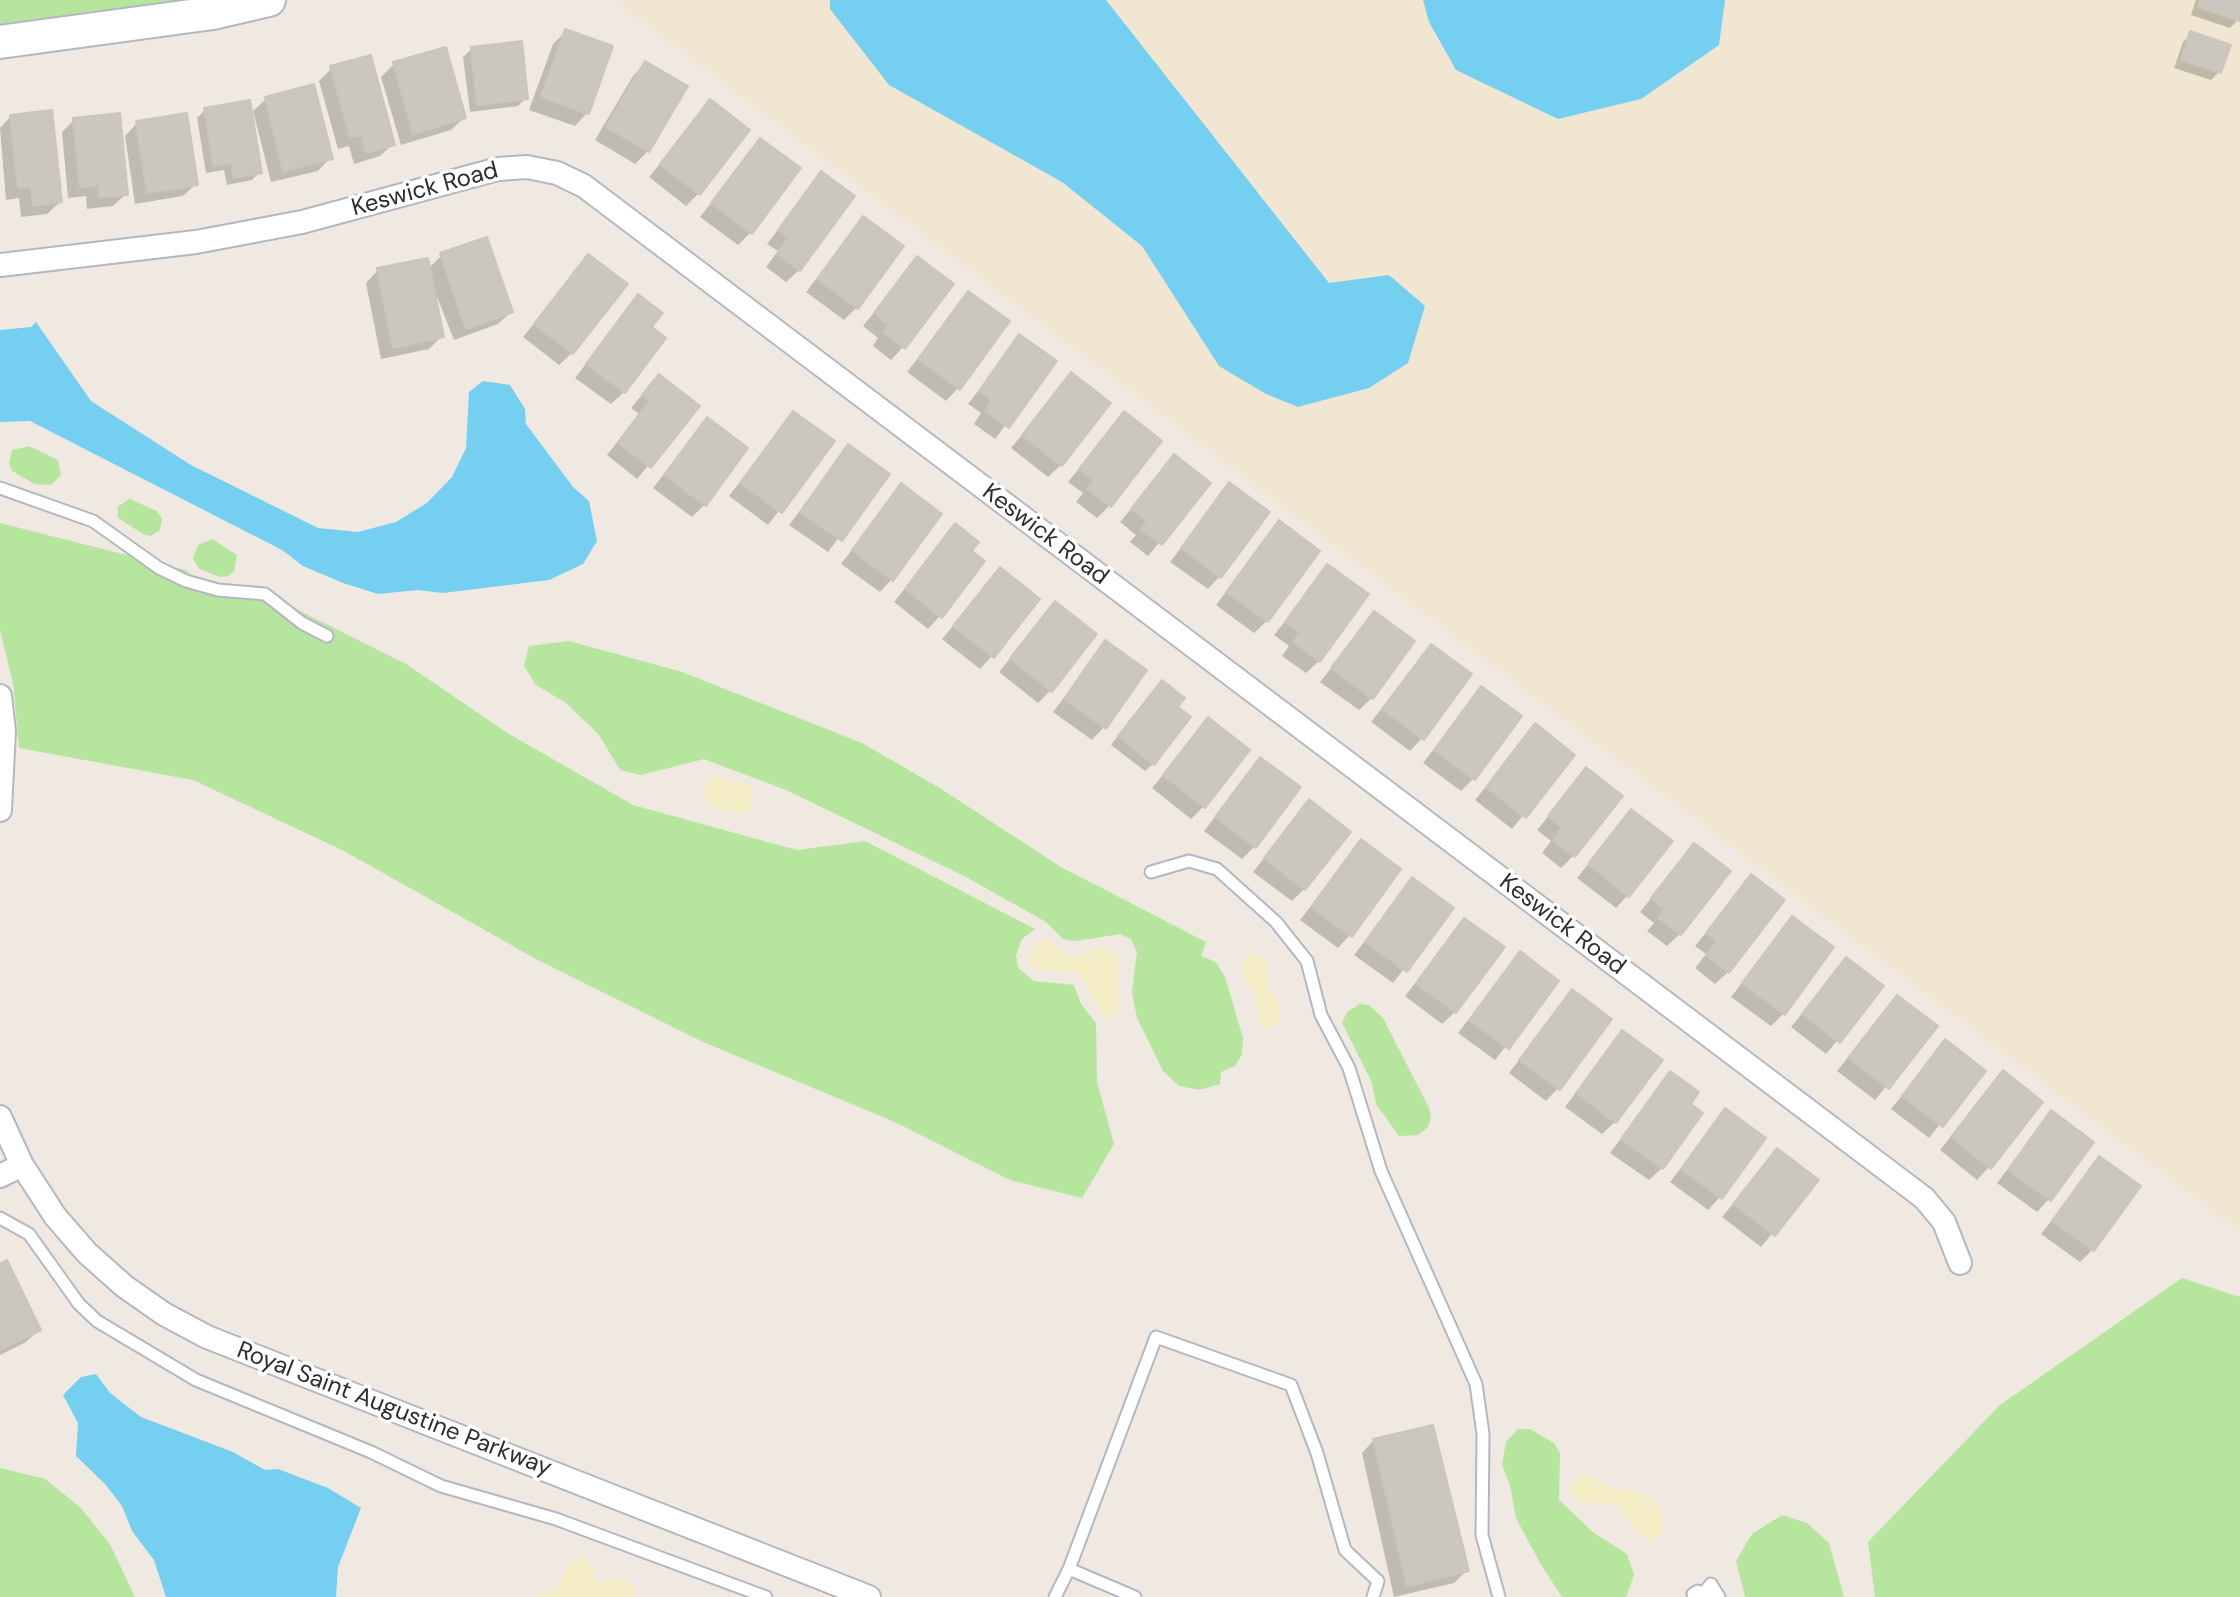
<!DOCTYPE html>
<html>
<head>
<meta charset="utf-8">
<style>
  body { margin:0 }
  canvas { display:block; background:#efe9e1 }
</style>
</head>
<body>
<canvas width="2240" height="1597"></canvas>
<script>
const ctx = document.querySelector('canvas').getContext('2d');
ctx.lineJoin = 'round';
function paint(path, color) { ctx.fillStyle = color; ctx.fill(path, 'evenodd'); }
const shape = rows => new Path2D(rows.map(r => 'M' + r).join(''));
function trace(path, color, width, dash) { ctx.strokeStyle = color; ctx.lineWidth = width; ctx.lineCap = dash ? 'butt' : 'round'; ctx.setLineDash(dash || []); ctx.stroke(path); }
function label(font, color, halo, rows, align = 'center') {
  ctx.font = font + ' "DM Sans",sans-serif'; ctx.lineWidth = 7; ctx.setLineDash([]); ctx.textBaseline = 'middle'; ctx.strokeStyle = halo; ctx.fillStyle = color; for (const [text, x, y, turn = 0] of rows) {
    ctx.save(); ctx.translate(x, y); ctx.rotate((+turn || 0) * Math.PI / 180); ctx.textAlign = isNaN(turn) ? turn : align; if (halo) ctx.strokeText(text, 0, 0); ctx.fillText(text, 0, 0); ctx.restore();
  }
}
paint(shape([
  [613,0,2240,0,2240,1233,2192,1196]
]), '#f0e6d1');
paint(shape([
  [0,0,200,0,0,27],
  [29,446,58,460,61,475,51,485,35,484,12,471,9,463,12,450],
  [130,499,157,511,162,519,160,530,151,536,143,534,118,518,118,506],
  [0,523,186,570,196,581,262,592,406,664,509,734,633,805,797,850,865,841,1035,929,1022,939,1016,955,1018,968,1034,981,1074,985,1081,1004,1096,1023,1097,1082,1114,1144,1082,1198,1010,1180,897,1123,703,1042,538,960,344,851,193,780,19,748,13,683,0,630],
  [212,539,237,555,234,571,228,576,220,577,199,569,193,558,198,545],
  [569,641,682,672,862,743,938,787,1061,867,1206,942,1201,956,1216,962,1225,977,1243,1038,1242,1054,1235,1066,1221,1072,1220,1084,1199,1090,1179,1086,1163,1071,1137,1018,1132,992,1137,952,1131,939,1120,934,1076,941,1063,939,1046,922,964,876,786,790,704,759,641,775,620,770,599,735,566,703,536,685,524,666,529,646],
  [1360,1004,1369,1005,1383,1018,1429,1108,1431,1118,1428,1127,1418,1135,1399,1136,1376,1104,1372,1083,1342,1023,1347,1012],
  [2182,1278,2240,1297,2240,1597,1875,1597,1868,1542,2000,1405],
  [1518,1429,1530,1429,1554,1443,1560,1453,1559,1500,1594,1533,1627,1554,1634,1575,1626,1597,1562,1597,1540,1563,1516,1518,1510,1485,1502,1465,1506,1442],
  [0,1468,45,1479,80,1507,110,1544,135,1597,0,1597],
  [1782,1515,1807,1523,1829,1543,1844,1597,1745,1597,1736,1561,1752,1534]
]), '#b6e59e');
paint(shape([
  [715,776,750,785,754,803,748,812,741,814,709,807,703,792,707,782],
  [1046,940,1073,958,1105,947,1118,955,1119,1012,1108,1017,1101,1013,1085,980,1078,973,1035,969,1028,961,1034,944],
  [1253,953,1268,963,1267,985,1281,1006,1279,1021,1268,1029,1258,1019,1256,996,1240,971,1242,960],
  [1587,1474,1613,1489,1640,1492,1653,1500,1663,1512,1662,1533,1651,1540,1636,1532,1619,1506,1580,1502,1570,1493,1571,1486,1580,1475],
  [586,1557,598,1582,625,1579,635,1589,635,1597,530,1597,557,1589,571,1561]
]), '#f3ecc5');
paint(shape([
  [830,0,1106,0,1329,283,1389,275,1425,306,1408,363,1369,388,1298,407,1266,394,1219,366,1142,246,1062,182,889,85,830,9],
  [1423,0,1725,0,1719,45,1641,99,1558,119,1456,70,1429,22],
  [36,322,91,401,191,465,318,528,358,532,396,522,427,503,452,477,466,448,469,392,483,381,510,385,525,409,526,424,573,487,589,501,597,541,583,564,549,580,443,593,418,590,378,594,343,583,303,566,282,550,30,421,0,422,0,330,31,327],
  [96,1374,110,1393,141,1417,233,1452,265,1470,278,1469,328,1488,361,1508,338,1567,336,1597,166,1597,154,1560,132,1531,122,1506,105,1484,76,1456,78,1423,63,1395,81,1377]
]), '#75cff0');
paint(shape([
  [2196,0,2240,0,2238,20,2230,28,2191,15],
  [565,32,587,113,575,126,529,110,553,44],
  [2191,34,2219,72,2211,80,2174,68,2183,42],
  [472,49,526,98,518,106,470,112,463,57],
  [646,63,648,151,635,164,595,140,633,76],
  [394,64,464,118,451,130,401,145,381,77],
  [332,68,393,144,380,156,354,164,349,146,338,149,319,81],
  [266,99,330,158,318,171,271,182,253,111],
  [710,102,698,194,686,206,649,177],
  [205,110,260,172,252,180,227,185,224,170,206,173,197,118],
  [11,116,60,202,47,214,21,217,19,198,6,200,0,128],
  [74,120,126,194,113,206,87,209,86,196,68,198,62,132],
  [137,123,196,184,183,196,135,204,125,136],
  [760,140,751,232,738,245,700,217],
  [821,173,799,270,786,282,766,267,778,251,767,244],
  [863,219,856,308,844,320,806,292],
  [442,255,511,312,498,324,454,340,430,279,441,337,429,349,381,359,366,283,378,270,428,269],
  [588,257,572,353,559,365,523,337],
  [918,259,903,347,891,360,873,346,878,338,863,326],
  [968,293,958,388,946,401,907,372],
  [638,297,649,328,624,392,611,404,575,378],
  [1019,337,1054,362,995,439,974,424,981,413,968,404],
  [1072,375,1061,465,1048,477,1011,448],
  [647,389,697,406,637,479,607,455,639,414,631,408],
  [794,413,832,442,768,525,729,496],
  [1124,414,1110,505,1097,518,1076,502,1083,493,1068,482],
  [707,420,705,504,692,517,653,488],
  [848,447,887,474,828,552,789,525],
  [1175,457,1208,484,1148,556,1130,542,1136,535,1120,522],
  [1230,485,1220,576,1208,589,1170,562],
  [901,486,892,579,880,592,841,564],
  [1279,523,1267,621,1254,633,1216,605],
  [955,526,940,616,928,629,894,602],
  [1328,567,1319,661,1306,673,1282,656,1289,646,1274,635],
  [1000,570,992,656,980,669,942,639],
  [1055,603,1051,690,1038,703,999,672],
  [1374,614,1372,698,1359,710,1320,682],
  [1105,643,1104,727,1092,740,1053,712],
  [1431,646,1422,738,1410,751,1371,722],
  [1481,688,1473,779,1461,791,1423,763],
  [1154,690,1175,707,1153,764,1145,771,1111,745],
  [1209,719,1204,806,1191,819,1152,788],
  [1535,726,1572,755,1512,829,1475,800],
  [1260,760,1255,846,1242,859,1204,831],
  [1586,770,1574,855,1561,868,1542,853,1551,841,1537,830],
  [1309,802,1304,889,1292,901,1253,872],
  [1631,811,1628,895,1616,908,1577,878],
  [1361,842,1350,935,1338,948,1300,920],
  [1694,845,1680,934,1667,946,1647,931,1654,923,1640,912],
  [1751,876,1728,972,1715,984,1695,968,1706,954,1695,946],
  [1412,880,1451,908,1393,983,1354,955],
  [1792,919,1784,1013,1771,1026,1731,997],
  [1464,920,1455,1012,1442,1024,1405,996],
  [1520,954,1557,981,1495,1060,1458,1033],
  [1846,960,1881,987,1826,1054,1791,1027],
  [1572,992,1558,1088,1546,1101,1509,1073],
  [1897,997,1935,1027,1875,1100,1837,1071],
  [1622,1032,1615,1122,1602,1134,1565,1107],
  [1945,1042,1983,1071,1929,1138,1891,1109],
  [2003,1072,1989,1167,1977,1180,1940,1150],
  [1670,1074,1662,1168,1649,1180,1610,1153],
  [1726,1110,1720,1197,1708,1210,1670,1182],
  [2051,1113,2049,1199,2037,1212,1997,1183],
  [1777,1150,1816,1180,1761,1247,1722,1217],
  [2100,1158,2092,1250,2080,1262,2041,1234],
  [0,1266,39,1330,26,1342,0,1355],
  [1374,1440,1467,1570,1454,1583,1394,1597,1362,1453]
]), '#0003');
const building = shape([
  [2200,0,2240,0,2240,21,2198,7,2200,0],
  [565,29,613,46,589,114,541,97,565,29],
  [2190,31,2231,45,2221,73,2181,60,2190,31],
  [522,41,528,99,477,105,471,47,522,41],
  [446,47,466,118,413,134,393,62,446,47],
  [371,55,395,145,366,153,361,135,350,138,330,66,371,55],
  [645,61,688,86,649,152,606,127,645,61],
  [314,84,333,159,283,171,265,97,314,84],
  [710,99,750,130,700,195,660,164,710,99],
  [250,100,262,173,234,178,232,163,214,166,204,108,250,100],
  [52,110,62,202,33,206,31,187,18,188,10,115,52,110],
  [120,113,128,195,99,197,98,185,80,187,73,118,120,113],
  [187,113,198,185,147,193,136,121,187,113],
  [760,138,801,168,752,234,711,203,760,138],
  [821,171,855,196,800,271,777,254,788,238,778,230,821,171],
  [863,216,904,246,858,309,817,279,863,216],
  [487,237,513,312,466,329,440,253,487,237],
  [588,254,628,284,573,354,534,324,588,254],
  [917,256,954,284,905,349,884,332,889,325,874,313,917,256],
  [428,258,444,337,393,348,377,268,428,258],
  [968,291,1010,321,960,390,918,359,968,291],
  [638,294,663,313,652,327,666,338,625,393,586,364,638,294],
  [1019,334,1057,361,1009,428,985,411,992,400,979,391,1019,334],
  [1071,372,1111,403,1062,466,1022,435,1071,372],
  [659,374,700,406,651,468,618,442,650,400,642,395,659,374],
  [793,411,835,441,782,513,740,483,793,411],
  [1124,411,1162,441,1111,507,1087,488,1094,480,1079,469,1124,411],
  [707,417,748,448,706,506,664,475,707,417],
  [848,444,890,474,842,541,800,512,848,444],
  [1174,454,1211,483,1162,545,1141,529,1147,521,1131,509,1174,454],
  [1229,482,1270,512,1221,578,1181,548,1229,482],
  [901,483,942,514,893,581,852,550,901,483],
  [1279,520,1320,551,1268,622,1226,592,1279,520],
  [955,523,979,542,972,551,985,561,942,618,905,589,955,523],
  [1327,564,1369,594,1320,662,1293,642,1300,632,1285,622,1327,564],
  [1000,567,1040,599,994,658,953,626,1000,567],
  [1055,601,1097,634,1052,692,1010,658,1055,601],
  [1374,611,1415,641,1373,699,1331,668,1374,611],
  [1105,640,1147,670,1106,729,1064,699,1105,640],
  [1431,644,1472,674,1424,740,1382,709,1431,644],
  [1162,680,1185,698,1178,707,1191,717,1154,765,1118,736,1162,680],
  [1481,686,1522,716,1475,780,1434,750,1481,686],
  [1208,717,1250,750,1205,808,1163,775,1208,717],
  [1535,723,1575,755,1526,818,1486,787,1535,723],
  [1260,757,1301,787,1256,848,1215,817,1260,757],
  [1586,767,1623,796,1575,857,1553,840,1562,828,1548,816,1586,767],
  [1309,799,1351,832,1305,890,1264,858,1309,799],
  [1631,809,1673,841,1629,897,1588,864,1631,809],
  [1361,839,1401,869,1352,937,1311,907,1361,839],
  [1694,843,1731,871,1681,935,1658,918,1665,909,1651,898,1694,843],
  [1751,874,1785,900,1729,973,1706,955,1717,941,1706,933,1751,874],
  [1412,877,1454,908,1407,972,1365,942,1412,877],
  [1792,916,1834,947,1785,1015,1742,983,1792,916],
  [1464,918,1505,947,1456,1013,1416,983,1464,918],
  [1520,951,1559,981,1509,1049,1469,1020,1520,951],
  [1846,957,1884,986,1840,1043,1802,1014,1846,957],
  [1572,989,1612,1019,1560,1090,1519,1060,1572,989],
  [1897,995,1938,1026,1889,1089,1848,1058,1897,995],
  [1622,1030,1663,1060,1616,1123,1576,1093,1622,1030],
  [1945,1039,1986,1071,1943,1127,1902,1096,1945,1039],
  [2003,1070,2043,1102,1991,1169,1951,1137,2003,1070],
  [1670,1071,1699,1092,1691,1104,1703,1113,1663,1169,1621,1139,1670,1071],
  [1725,1108,1766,1138,1722,1199,1681,1169,1725,1108],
  [2051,1110,2094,1142,2051,1201,2008,1170,2051,1110],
  [1777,1148,1819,1180,1775,1236,1733,1204,1777,1148],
  [2099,1156,2141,1186,2094,1251,2052,1221,2099,1156],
  [7,1260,41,1330,0,1350,0,1264,7,1260],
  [1433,1425,1469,1571,1407,1586,1373,1439,1433,1425]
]);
paint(building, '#cbc7bf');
trace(building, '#cbc5ba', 2);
const lane = shape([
  [0,488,93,521,159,568,186,581,218,590,265,594,302,623,327,636],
  [1151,872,1189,861,1217,869,1276,922,1307,961,1321,1015,1349,1068,1381,1171,1476,1384,1483,1434,1482,1535,1499,1597],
  [0,1218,29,1234,79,1304,97,1321,196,1380,371,1452,441,1486,556,1519,766,1597],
  [1069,1569,1156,1337,1291,1385,1317,1453,1345,1550,1378,1581,1373,1597],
  [1055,1597,1069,1569,1135,1597],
  [1695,1597,1693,1594,1698,1591,1702,1597],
  [1710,1597,1706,1590,1711,1584,1719,1597]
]);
const street = shape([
  [0,265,196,242,302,222,498,169,527,167,557,173,584,186,1924,1198,1944,1222,1960,1263],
  [0,696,4,731,0,810],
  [0,1117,22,1165,55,1216,87,1253,124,1286,164,1314,207,1337,869,1597],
  [0,1176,22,1165]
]);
const secondary = shape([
  [0,42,213,13,269,0]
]);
trace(lane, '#b4b7c1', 15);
trace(street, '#b4b7c1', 26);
trace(secondary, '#b4b7c1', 36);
trace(lane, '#fff', 11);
trace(street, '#fff', 22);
trace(secondary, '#fff', 32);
label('24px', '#2e2e2e', '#fff', [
  ["Keswick Road",425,190,-15],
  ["Keswick Road",1045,535,37],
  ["Keswick Road",1562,925,37],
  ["Royal Saint Augustine Parkway",394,1410,21]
]);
</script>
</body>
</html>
